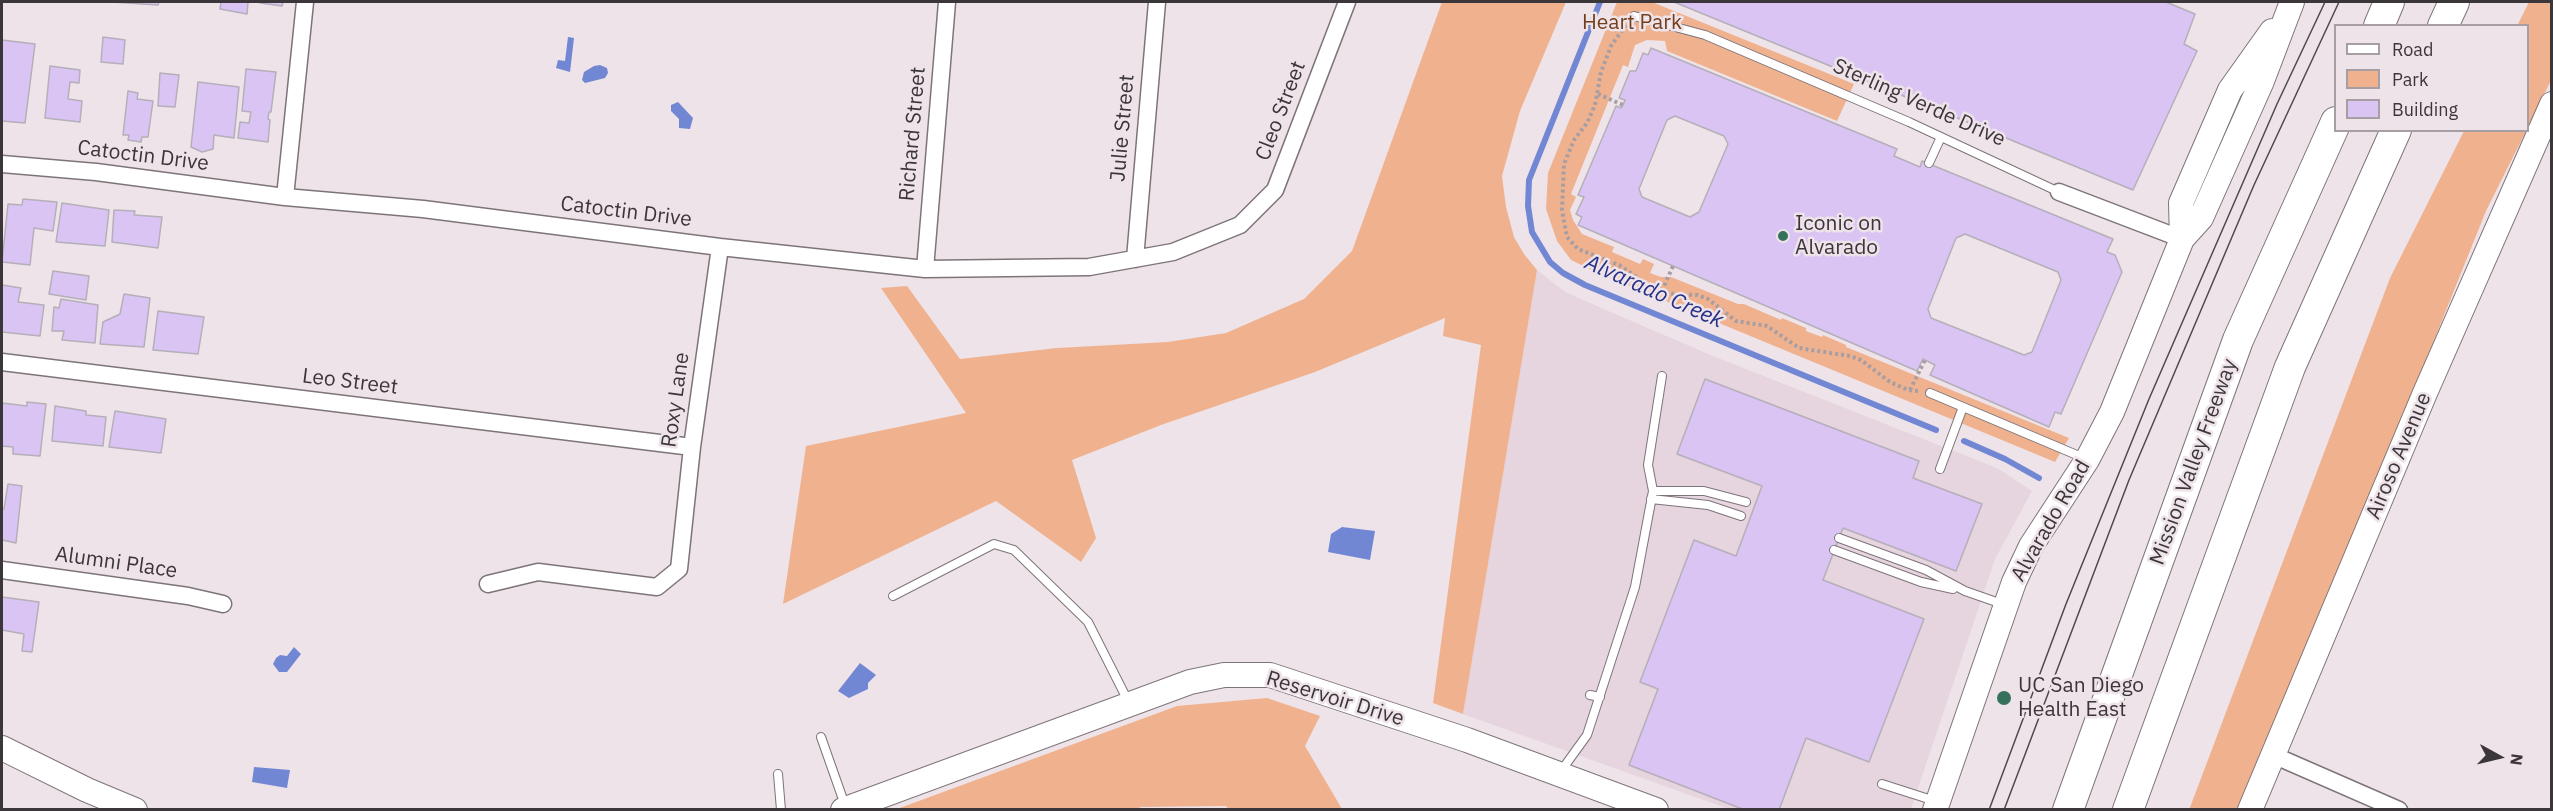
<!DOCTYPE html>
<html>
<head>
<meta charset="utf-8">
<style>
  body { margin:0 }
  #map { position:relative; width:2553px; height:811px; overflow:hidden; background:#eee3e9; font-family:"IBM Plex Sans",sans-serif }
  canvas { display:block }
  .frame { position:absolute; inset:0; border:3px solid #3b3639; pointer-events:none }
  .legend { position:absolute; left:2334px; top:24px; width:195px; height:108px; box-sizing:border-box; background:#eee3e9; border:2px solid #a69ea3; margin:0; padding:8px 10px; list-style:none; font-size:18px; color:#3b3639 }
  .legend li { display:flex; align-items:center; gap:12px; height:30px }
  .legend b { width:30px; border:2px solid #a69ea3 }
  .north { position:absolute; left:2469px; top:727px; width:60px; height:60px; -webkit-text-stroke:4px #eee3e9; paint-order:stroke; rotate:98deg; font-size:16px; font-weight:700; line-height:24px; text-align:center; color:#3b3639 }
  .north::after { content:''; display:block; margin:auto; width:21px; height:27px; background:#3b3639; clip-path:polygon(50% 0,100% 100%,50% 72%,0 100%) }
</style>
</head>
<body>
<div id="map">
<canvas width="2553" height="811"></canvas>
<div class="frame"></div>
<ul class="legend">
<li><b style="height:8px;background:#fff"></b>Road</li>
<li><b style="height:16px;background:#f0b28e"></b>Park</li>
<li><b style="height:16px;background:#dac4f4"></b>Building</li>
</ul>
<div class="north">N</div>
</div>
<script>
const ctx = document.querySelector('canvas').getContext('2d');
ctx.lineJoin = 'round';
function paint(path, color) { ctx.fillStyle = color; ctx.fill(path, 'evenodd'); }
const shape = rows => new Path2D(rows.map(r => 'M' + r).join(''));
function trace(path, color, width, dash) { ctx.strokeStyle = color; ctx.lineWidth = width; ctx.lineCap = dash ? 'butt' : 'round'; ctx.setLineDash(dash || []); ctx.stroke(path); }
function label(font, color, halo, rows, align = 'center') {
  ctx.font = font + ' "IBM Plex Sans",sans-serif'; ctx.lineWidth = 5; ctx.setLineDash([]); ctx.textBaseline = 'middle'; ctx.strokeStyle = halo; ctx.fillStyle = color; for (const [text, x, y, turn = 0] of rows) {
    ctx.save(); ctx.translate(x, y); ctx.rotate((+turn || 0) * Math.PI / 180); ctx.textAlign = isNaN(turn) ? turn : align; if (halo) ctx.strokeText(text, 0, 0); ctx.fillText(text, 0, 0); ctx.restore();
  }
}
paint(shape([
  [1537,270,1565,292,1599,307,1713,356,1997,468,2032,491,1995,559,1911,809,1729,809,1463,714]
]), '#e6d4df');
paint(shape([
  [1442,2,1566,2,1520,111,1502,176,1506,207,1514,237,1524,254,1537,270,1463,714,1433,703,1481,345,1443,336,1445,318,1315,372,1161,425,1072,460,1096,538,1081,562,996,501,783,604,806,446,966,413,881,288,907,286,960,359,1057,348,1168,342,1226,333,1304,299,1352,251],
  [1617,2,1652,2,1854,84,1837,121,1667,51,1665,41,1647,40,1635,45,1628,67,1623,65,1571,194,1576,197,1570,210,1573,220,1582,234,1614,247,1612,252,1640,264,1643,259,1654,264,1650,273,1661,277,1671,277,1738,304,1744,304,1781,320,1782,318,1806,328,1806,331,1822,337,1823,335,1846,345,1846,347,2069,438,2055,462,1598,273,1571,260,1557,241,1546,209,1548,173],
  [2529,2,2551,2,2551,80,2528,128,2528,26,2517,26],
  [2464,131,2526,131,2486,211,2365,512,2239,809,2189,810,2390,278],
  [1267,698,1320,716,1305,746,1342,809,1229,810,1226,806,1141,807,1134,810,897,809,1177,706]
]), '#f0b28e');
paint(shape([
  [568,37,574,38,570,72,556,68,558,60,565,61],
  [600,65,607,68,608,73,605,78,585,83,582,80,584,72,594,66],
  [678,102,693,118,690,129,679,128,679,119,671,111,671,105],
  [1342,527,1375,531,1370,560,1328,552,1331,534],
  [294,647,301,654,287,672,279,672,273,664,276,658,280,655,287,656],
  [860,663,876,675,868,683,868,689,849,698,838,691],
  [254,767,290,770,287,788,252,782]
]), '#7287d3');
trace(shape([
  [1600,2,1529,180,1528,206,1532,232,1550,262,1563,273,1585,285,1936,430],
  [1964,441,2005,459,2039,478]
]), '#7287d3', 6);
const building = shape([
  [112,2,159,2,158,5,112,2],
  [221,2,248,2,247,14,220,9,221,2],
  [261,2,283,2,282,6,260,3,261,2],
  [1674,2,2166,2,2195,14,2184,44,2197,51,2133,190,1674,2],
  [103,37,125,40,123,64,101,62,103,37],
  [2,40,35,44,25,123,2,121,2,40],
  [1651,48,1897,149,1894,156,1920,167,1922,161,2113,239,2107,252,2115,255,2122,272,2061,414,2055,412,2049,427,1930,375,1935,365,1923,359,1917,371,1578,225,1582,217,1576,214,1584,197,1578,195,1616,106,1621,108,1623,105,1625,100,1619,98,1630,71,1636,71,1643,53,1648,55,1651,48],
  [1675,116,1724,136,1728,144,1699,212,1690,217,1642,197,1639,189,1667,120,1675,116],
  [1965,234,2058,272,2061,280,2032,352,2024,355,1931,318,1928,309,1956,238,1965,234],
  [50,66,80,70,79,83,70,82,68,99,82,101,80,122,45,118,50,66],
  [246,69,276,72,271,112,269,112,268,119,270,120,268,142,238,138,240,122,249,123,251,112,242,111,246,69],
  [160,73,179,75,175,107,158,106,160,73],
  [198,82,239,87,234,138,214,135,213,149,202,152,191,147,198,82],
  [128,91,138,93,137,99,153,101,148,137,142,137,141,142,128,140,129,135,123,135,128,91],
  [23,199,57,202,53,231,34,228,30,265,2,262,8,204,22,205,23,199],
  [62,203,109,210,105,246,56,242,62,203],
  [114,210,135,211,134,215,162,217,158,248,112,242,114,210],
  [53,271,89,276,86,300,49,294,53,271],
  [2,285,21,288,18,302,44,305,40,336,2,332,2,285],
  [124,294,150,298,144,347,100,344,103,322,120,314,124,294],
  [61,299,98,305,95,343,62,340,64,331,52,331,54,307,59,308,61,299],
  [158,311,204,317,198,354,153,350,158,311],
  [1705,379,1919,461,1913,478,1982,504,1956,571,1843,528,1823,580,1924,619,1869,762,1806,738,1779,810,1745,810,1629,765,1658,689,1640,682,1694,540,1736,556,1762,486,1677,454,1705,379],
  [27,402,46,404,40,456,13,454,13,447,2,446,2,403,27,406,27,402],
  [55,406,86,411,86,415,106,417,103,446,52,441,55,406],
  [115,411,166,419,161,453,109,447,115,411],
  [8,484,22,486,16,543,2,540,2,509,4,509,8,484],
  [2,597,39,602,32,652,22,651,24,634,2,630,2,597]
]);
paint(building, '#dac4f4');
trace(building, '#b4afb9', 1.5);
const lane = shape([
  [1634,16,1705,35,1909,122,2059,192],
  [1929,163,1941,137],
  [1930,393,2084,458],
  [1940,469,1963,407],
  [1653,491,1704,491,1746,502],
  [1651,499,1708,505,1741,516],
  [1839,538,1926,570,1965,591,2005,605],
  [1834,550,1921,582,1953,589],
  [893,596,994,544,1014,550,1088,622,1128,701],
  [1590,695,1600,697],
  [821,737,846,808],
  [1561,771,1587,735,1635,587,1653,491,1648,465,1662,376],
  [778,774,781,810],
  [1882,784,1935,801]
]);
const street = shape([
  [2,164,96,172,285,197,423,209,720,247,925,269,1089,267,1173,252,1240,225,1275,190,1347,2],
  [2059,192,2182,239],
  [285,197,305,2],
  [1135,259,1157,2],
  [925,269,947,2],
  [2,362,692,447],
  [2,570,188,596,223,604],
  [488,584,538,572,657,587,679,569,692,447,720,247],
  [2273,755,2399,810]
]);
const secondary = shape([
  [2182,239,2181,203,2230,90,2272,31],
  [2,748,87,790,135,810],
  [843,810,1190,682,1224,675,1270,675,1467,740,1656,810],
  [1935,810,2014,582,2031,546,2087,460,2112,412,2182,239,2201,218,2262,81,2292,2],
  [2250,810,2425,393,2552,104]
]);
const highway = shape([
  [2379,26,2389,2],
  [2443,26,2454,2],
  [2068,810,2238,340,2336,122],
  [2128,810,2290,367,2396,130]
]);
trace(lane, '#7d747a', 10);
trace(street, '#7d747a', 19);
trace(secondary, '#7d747a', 26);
trace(highway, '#7d747a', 32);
trace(shape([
  [1626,25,1611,46,1601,72,1595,105,1587,123,1574,140,1564,164,1562,210,1567,237,1578,249,1619,265,1650,286,1673,294,1697,295,1708,299,1736,321,1767,326,1799,348,1850,356,1861,360,1890,382,1908,390,1918,391],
  [1598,94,1623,105],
  [1662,291,1673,266],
  [1910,390,1925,360]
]), '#a79ea3', 4, [3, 3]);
trace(lane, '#fff', 8);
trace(street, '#fff', 16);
trace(secondary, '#fff', 24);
trace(highway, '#fff', 30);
trace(shape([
  [1989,810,2066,604,2149,399,2277,104,2325,2],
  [2004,810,2129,480,2254,185,2339,2]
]), '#4e494c', 1.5);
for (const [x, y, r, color] of [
  [1783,236,6,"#36715b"],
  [2004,698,8,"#36715b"]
]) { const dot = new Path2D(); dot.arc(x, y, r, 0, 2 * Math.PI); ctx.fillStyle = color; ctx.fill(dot); trace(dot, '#eee3e9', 2); }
label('21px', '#733e1c', '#eee3e9', [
  ["Heart Park",1632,23]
]);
label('21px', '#3b3639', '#eee3e9', [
  ["Sterling Verde Drive",1919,103,24],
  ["Cleo Street",1281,111,-69],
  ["Julie Street",1123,128,-85],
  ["Richard Street",913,134,-85],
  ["Catoctin Drive",143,156,7],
  ["Catoctin Drive",626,212,7],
  ["Leo Street",350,382,7],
  ["Roxy Lane",676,400,-82],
  ["Airoso Avenue",2399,456,-67],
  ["Mission Valley Freeway",2194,462,-70],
  ["Alvarado Road",2051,521,-60],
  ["Alumni Place",116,563,8],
  ["Reservoir Drive",1335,699,17]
]);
label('21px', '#3b3639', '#eee3e9', [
  ["Iconic on",1795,224],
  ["Alvarado",1795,248],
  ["UC San Diego",2018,686],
  ["Health East",2018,710]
], 'left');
label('italic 22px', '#253089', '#eee3e9', [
  ["Alvarado Creek",1654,292,24]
]);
</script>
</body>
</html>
